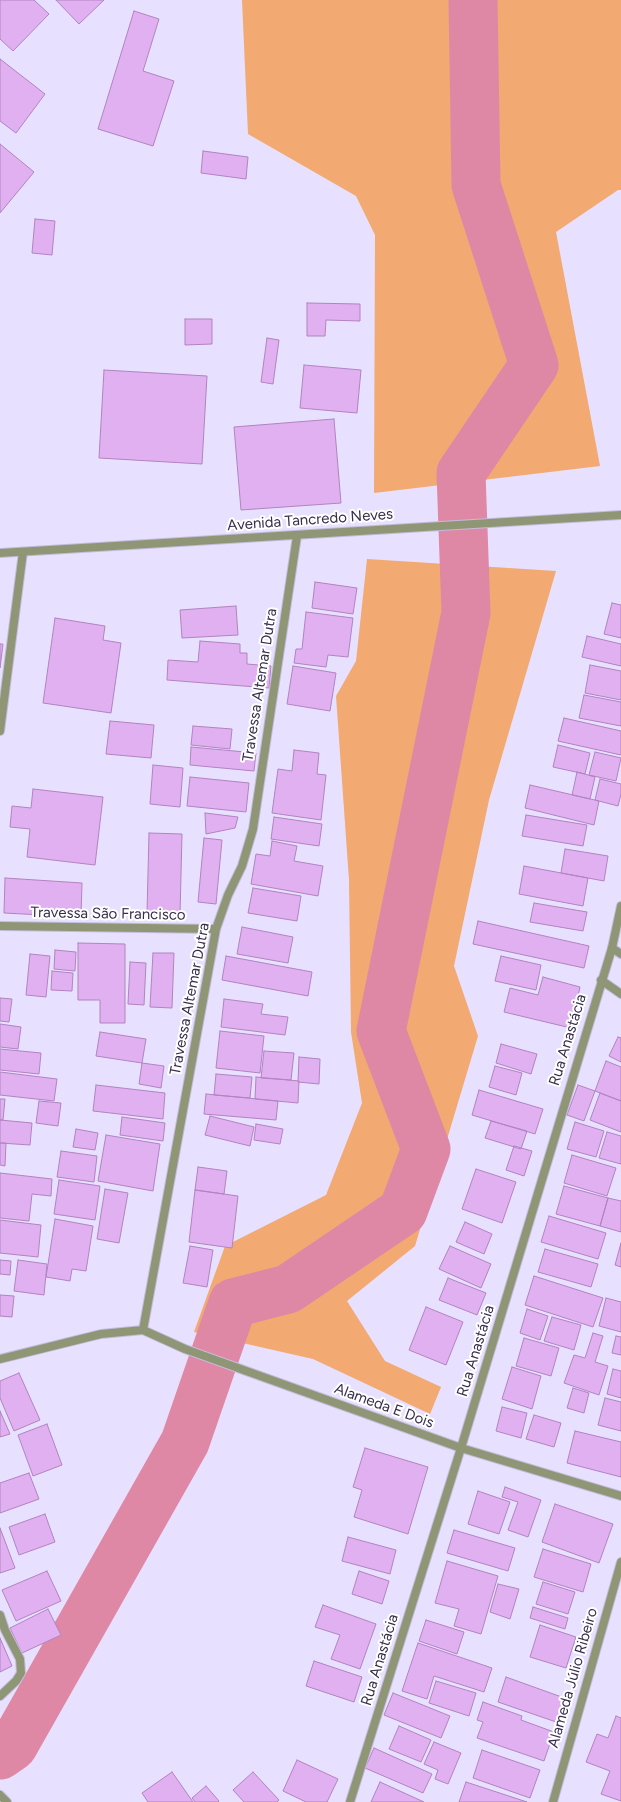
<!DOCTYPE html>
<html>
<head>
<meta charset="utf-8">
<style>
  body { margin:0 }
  canvas { display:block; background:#e7e0fe }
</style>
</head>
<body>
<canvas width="621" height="1802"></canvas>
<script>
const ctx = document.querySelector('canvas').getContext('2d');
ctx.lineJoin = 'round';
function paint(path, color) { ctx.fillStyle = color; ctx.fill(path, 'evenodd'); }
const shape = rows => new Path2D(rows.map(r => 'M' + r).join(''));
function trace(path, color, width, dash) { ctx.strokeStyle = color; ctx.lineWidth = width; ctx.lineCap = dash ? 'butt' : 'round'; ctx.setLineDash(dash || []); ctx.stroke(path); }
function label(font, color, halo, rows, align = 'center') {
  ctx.font = font + ' Figtree,sans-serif'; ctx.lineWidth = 4; ctx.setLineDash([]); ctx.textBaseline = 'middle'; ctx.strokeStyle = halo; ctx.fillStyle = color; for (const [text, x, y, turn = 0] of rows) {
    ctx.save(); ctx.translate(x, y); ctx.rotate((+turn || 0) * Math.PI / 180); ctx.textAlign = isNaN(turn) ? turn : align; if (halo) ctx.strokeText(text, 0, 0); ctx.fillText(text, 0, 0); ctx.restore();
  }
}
paint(shape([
  [242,0,621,0,621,190,618,190,556,232,600,466,374,493,375,235,356,196,248,134],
  [367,559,556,571,489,800,454,966,478,1036,415,1246,347,1301,385,1361,441,1387,430,1414,313,1359,194,1332,225,1246,326,1195,362,1103,351,1032,349,880,336,696,356,661]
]), '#f2a972');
trace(shape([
  [0,1755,13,1746,185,1442,233,1303,288,1289,403,1211,426,1149,381,1031,466,613,461,473,534,365,476,185,473,0]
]), '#df88a6', 49);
const building = shape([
  [0,0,34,0,49,14,13,51,0,39,0,0],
  [56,0,104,0,79,24,56,0],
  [134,11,159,19,143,71,174,81,153,146,98,129,134,11],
  [0,59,45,94,16,133,0,121,0,59],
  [0,144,34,172,0,213,0,144],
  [203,151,248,157,246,179,201,173,203,151],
  [35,219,55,221,52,255,32,253,35,219],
  [307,303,360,304,360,321,326,320,325,336,307,336,307,303],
  [185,319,212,319,212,344,185,345,185,319],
  [267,338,279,340,273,384,261,382,267,338],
  [304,365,361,370,357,413,300,408,304,365],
  [104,370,207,376,202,464,99,458,104,370],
  [334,419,341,503,241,510,234,427,334,419],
  [315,582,357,588,353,614,312,608,315,582],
  [612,603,621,605,621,638,604,634,612,603],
  [236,606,238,635,182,638,180,610,236,606],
  [306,612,353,618,348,657,328,655,326,667,294,663,296,649,302,649,306,612],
  [55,618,105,626,103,640,121,643,111,713,43,703,55,618],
  [587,636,621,644,621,666,582,657,587,636],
  [200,641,240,644,240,653,247,653,247,664,271,666,269,688,167,680,168,660,198,662,200,641],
  [0,644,3,644,0,668,0,644],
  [590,665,621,671,621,700,585,693,590,665],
  [293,666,336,673,330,711,287,704,293,666],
  [584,695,621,702,621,726,579,718,584,695],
  [564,718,621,731,621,755,558,741,564,718],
  [110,721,154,725,151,758,106,754,110,721],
  [193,726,232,729,230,749,191,745,193,726],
  [558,745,590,753,585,774,553,767,558,745],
  [191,747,256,753,254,771,190,765,191,747],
  [294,750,319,753,317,774,326,775,321,820,272,813,278,769,292,771,294,750],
  [595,752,621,758,616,781,589,775,595,752],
  [153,765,183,768,180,807,150,804,153,765],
  [577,772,595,777,590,799,572,795,577,772],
  [190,777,249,783,246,812,187,806,190,777],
  [600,779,621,784,621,794,618,806,595,800,600,779],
  [530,785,599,801,594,825,525,808,530,785],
  [33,789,103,797,95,865,27,857,30,829,10,827,12,806,31,808,33,789],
  [205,813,238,817,235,828,206,834,205,813],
  [526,815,587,825,583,846,522,836,526,815],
  [274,817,322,824,319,846,271,839,274,817],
  [149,833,182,834,180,915,147,914,149,833],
  [204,838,222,840,216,904,198,902,204,838],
  [272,841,297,846,294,861,323,866,318,896,251,884,256,854,270,856,272,841],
  [565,849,608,856,604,881,561,873,565,849],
  [524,866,588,878,583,906,519,894,524,866],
  [5,878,82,883,81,917,4,913,5,878],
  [253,888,301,896,297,921,248,913,253,888],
  [534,903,587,912,583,931,530,922,534,903],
  [478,921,589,946,584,968,473,944,478,921],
  [242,927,293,937,288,963,237,954,242,927],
  [78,943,125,944,125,1023,100,1023,100,1000,78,1000,78,943],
  [55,950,76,952,75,971,54,969,55,950],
  [153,953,174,953,172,1008,150,1007,153,953],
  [30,954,50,956,46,997,26,995,30,954],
  [226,956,312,972,308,996,222,980,226,956],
  [501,956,541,965,536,990,495,981,501,956],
  [130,962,146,963,144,1005,128,1004,130,962],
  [52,971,73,973,72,991,51,990,52,971],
  [543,977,580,987,571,1028,504,1012,510,988,538,995,543,977],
  [0,998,12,999,9,1022,0,1021,0,998],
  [224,999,263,1004,261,1014,288,1017,285,1035,221,1027,224,999],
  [0,1024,21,1027,18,1049,0,1047,0,1024],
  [220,1031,264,1036,260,1073,216,1068,220,1031],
  [100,1032,146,1039,142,1063,96,1056,100,1032],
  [618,1037,621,1038,621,1062,609,1056,618,1037],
  [501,1044,537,1054,531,1074,496,1063,501,1044],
  [0,1049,41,1053,39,1074,0,1070,0,1049],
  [264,1051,294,1053,291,1080,261,1078,264,1051],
  [299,1057,320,1059,319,1084,298,1082,299,1057],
  [606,1061,621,1067,621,1101,595,1091,606,1061],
  [142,1063,164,1066,161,1088,139,1084,142,1063],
  [495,1066,522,1073,516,1095,489,1087,495,1066],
  [0,1072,57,1079,54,1101,0,1095,0,1072],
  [216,1074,252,1077,250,1098,214,1095,216,1074],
  [256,1077,299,1081,298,1103,255,1099,256,1077],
  [96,1085,165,1093,163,1119,93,1111,96,1085],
  [578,1085,595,1091,584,1121,567,1115,578,1085],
  [479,1090,543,1109,535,1134,472,1115,479,1090],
  [600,1093,621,1101,621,1132,590,1120,600,1093],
  [206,1094,278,1101,276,1120,204,1114,206,1094],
  [0,1099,5,1099,3,1120,0,1120,0,1099],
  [39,1101,61,1103,58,1126,36,1123,39,1101],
  [210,1116,254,1127,250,1146,205,1135,210,1116],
  [122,1117,165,1123,163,1141,120,1135,122,1117],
  [0,1120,32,1123,30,1145,0,1143,0,1120],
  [491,1121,527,1131,521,1149,485,1138,491,1121],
  [575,1122,604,1131,596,1157,567,1149,575,1122],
  [256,1124,283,1129,280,1144,254,1140,256,1124],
  [76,1129,98,1133,95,1150,73,1147,76,1129],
  [607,1132,621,1136,621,1164,599,1158,607,1132],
  [106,1135,160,1144,153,1191,98,1181,106,1135],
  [0,1143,6,1143,5,1166,0,1165,0,1143],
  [514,1146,532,1151,524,1176,506,1170,514,1146],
  [61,1151,97,1156,94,1182,57,1177,61,1151],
  [572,1155,616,1168,607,1196,564,1183,572,1155],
  [198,1167,227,1171,224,1194,195,1190,198,1167],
  [476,1169,516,1182,502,1223,462,1209,476,1169],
  [0,1173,52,1179,51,1196,32,1194,29,1221,0,1218,0,1173],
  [59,1180,100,1186,95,1220,54,1214,59,1180],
  [564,1186,608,1198,600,1226,556,1214,564,1186],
  [105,1189,128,1193,119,1243,97,1239,105,1189],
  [195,1190,238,1196,232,1248,189,1242,195,1190],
  [608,1198,621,1201,621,1232,600,1226,608,1198],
  [549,1216,606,1233,598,1259,541,1242,549,1216],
  [55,1219,93,1226,86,1271,72,1269,70,1281,46,1277,55,1219],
  [0,1220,41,1225,38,1257,0,1253,0,1220],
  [465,1222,492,1234,484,1254,456,1242,465,1222],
  [621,1243,621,1267,615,1265,621,1243],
  [190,1246,213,1250,207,1287,183,1283,190,1246],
  [450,1246,491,1264,481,1288,439,1269,450,1246],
  [545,1249,598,1264,591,1287,538,1272,545,1249],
  [0,1260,11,1261,10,1275,0,1274,0,1260],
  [18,1260,47,1264,44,1295,14,1291,18,1260],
  [534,1276,603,1298,593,1327,525,1305,534,1276],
  [448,1278,486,1293,477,1315,439,1300,448,1278],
  [0,1295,14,1296,12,1317,0,1316,0,1295],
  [606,1298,621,1302,621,1332,599,1326,606,1298],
  [426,1307,463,1322,446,1365,409,1350,426,1307],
  [527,1309,548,1316,540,1340,520,1333,527,1309],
  [552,1317,581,1325,574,1350,544,1341,552,1317],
  [593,1333,603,1336,595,1362,608,1366,599,1395,564,1383,574,1355,585,1358,593,1333],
  [616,1336,621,1337,621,1355,612,1353,616,1336],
  [524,1338,559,1348,551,1376,516,1366,524,1338],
  [512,1367,541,1376,532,1409,502,1399,512,1367],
  [613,1369,621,1371,621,1398,607,1394,613,1369],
  [19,1373,40,1420,14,1431,0,1398,0,1381,19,1373],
  [573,1388,589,1393,584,1413,567,1408,573,1388],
  [605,1398,621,1402,621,1431,598,1425,605,1398],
  [502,1407,527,1413,521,1438,496,1431,502,1407],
  [0,1411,10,1434,0,1437,0,1411],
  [534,1415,561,1423,554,1447,526,1439,534,1415],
  [47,1424,62,1465,33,1476,18,1435,47,1424],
  [575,1431,621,1442,621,1477,567,1463,575,1431],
  [365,1448,428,1467,408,1534,354,1517,362,1490,353,1487,365,1448],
  [29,1473,39,1499,0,1513,0,1483,29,1473],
  [505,1487,541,1500,528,1537,508,1530,518,1502,502,1497,505,1487],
  [478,1491,510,1502,499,1534,468,1524,478,1491],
  [555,1504,613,1524,599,1563,542,1542,555,1504],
  [45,1514,55,1542,19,1555,9,1527,45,1514],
  [0,1528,15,1568,0,1573,0,1528],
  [454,1530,515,1548,508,1571,447,1553,454,1530],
  [348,1537,396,1550,390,1574,342,1561,348,1537],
  [543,1549,591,1564,583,1592,534,1577,543,1549],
  [447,1561,498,1576,481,1634,454,1626,459,1609,435,1603,447,1561],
  [47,1571,61,1601,16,1621,2,1590,47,1571],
  [359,1571,389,1581,382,1604,352,1594,359,1571],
  [543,1582,575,1592,568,1614,536,1604,543,1582],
  [498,1584,519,1589,510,1619,490,1612,498,1584],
  [323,1605,376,1624,360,1669,331,1659,340,1635,315,1627,323,1605],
  [533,1607,568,1618,565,1629,530,1618,533,1607],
  [48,1609,61,1635,22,1653,10,1628,48,1609],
  [426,1620,464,1632,457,1654,419,1641,426,1620],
  [540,1625,576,1637,566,1668,530,1657,540,1625],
  [0,1638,12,1666,0,1672,0,1638],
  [418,1643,492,1668,484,1692,434,1676,427,1699,402,1691,418,1643],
  [314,1661,362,1677,354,1702,306,1686,314,1661],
  [506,1677,570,1700,562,1724,498,1702,506,1677],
  [436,1681,476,1693,469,1716,429,1703,436,1681],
  [393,1693,450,1716,441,1738,384,1715,393,1693],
  [483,1702,522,1716,521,1720,554,1732,544,1761,477,1738,483,1722,477,1720,483,1702],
  [616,1716,621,1718,621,1801,601,1794,610,1771,586,1762,597,1734,608,1738,616,1716],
  [399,1726,431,1740,421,1762,389,1749,399,1726],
  [434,1742,461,1753,448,1784,435,1779,438,1770,424,1764,434,1742],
  [374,1748,432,1774,423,1793,365,1768,374,1748],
  [482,1750,540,1770,530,1798,473,1778,482,1750],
  [297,1760,338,1779,327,1802,306,1802,283,1791,297,1760],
  [172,1772,193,1802,148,1802,142,1793,172,1772],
  [253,1772,279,1800,277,1802,244,1802,233,1790,253,1772],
  [380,1782,424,1802,371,1802,380,1782],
  [466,1782,527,1802,459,1802,466,1782],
  [206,1786,219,1801,218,1802,195,1802,192,1798,206,1786]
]);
paint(building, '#e0b0f1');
trace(building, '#b283c1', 1);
const minor = shape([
  [0,731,23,552],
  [0,926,216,929],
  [143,1330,216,929,228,895,242,866,253,829,297,536],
  [143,1330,185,1349,461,1448,621,1496],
  [0,1359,101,1334,143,1330],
  [0,1615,5,1630,20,1659,21,1673,16,1681,0,1696],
  [0,1795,7,1802],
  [350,1802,461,1448,612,948,621,906],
  [553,1802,621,1562]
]);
const tertiary = shape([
  [0,553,621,515],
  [612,948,621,954],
  [601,980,621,994]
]);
trace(minor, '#c4bcda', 10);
trace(tertiary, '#c4bcda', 10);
trace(minor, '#8f9676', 8);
trace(tertiary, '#8f9676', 8);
label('15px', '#372e4b', '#fff', [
  ["Avenida Tancredo Neves",310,520,-4],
  ["Travessa Altemar Dutra",260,685,-81],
  ["Travessa São Francisco",108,914,1],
  ["Travessa Altemar Dutra",190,999,-79],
  ["Rua Anastácia",568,1040,-73],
  ["Rua Anastácia",476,1351,-73],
  ["Alameda E Dois",384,1406,20],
  ["Rua Anastácia",380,1660,-73],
  ["Alameda Júlio Ribeiro",573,1678,-74]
]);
</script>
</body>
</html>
